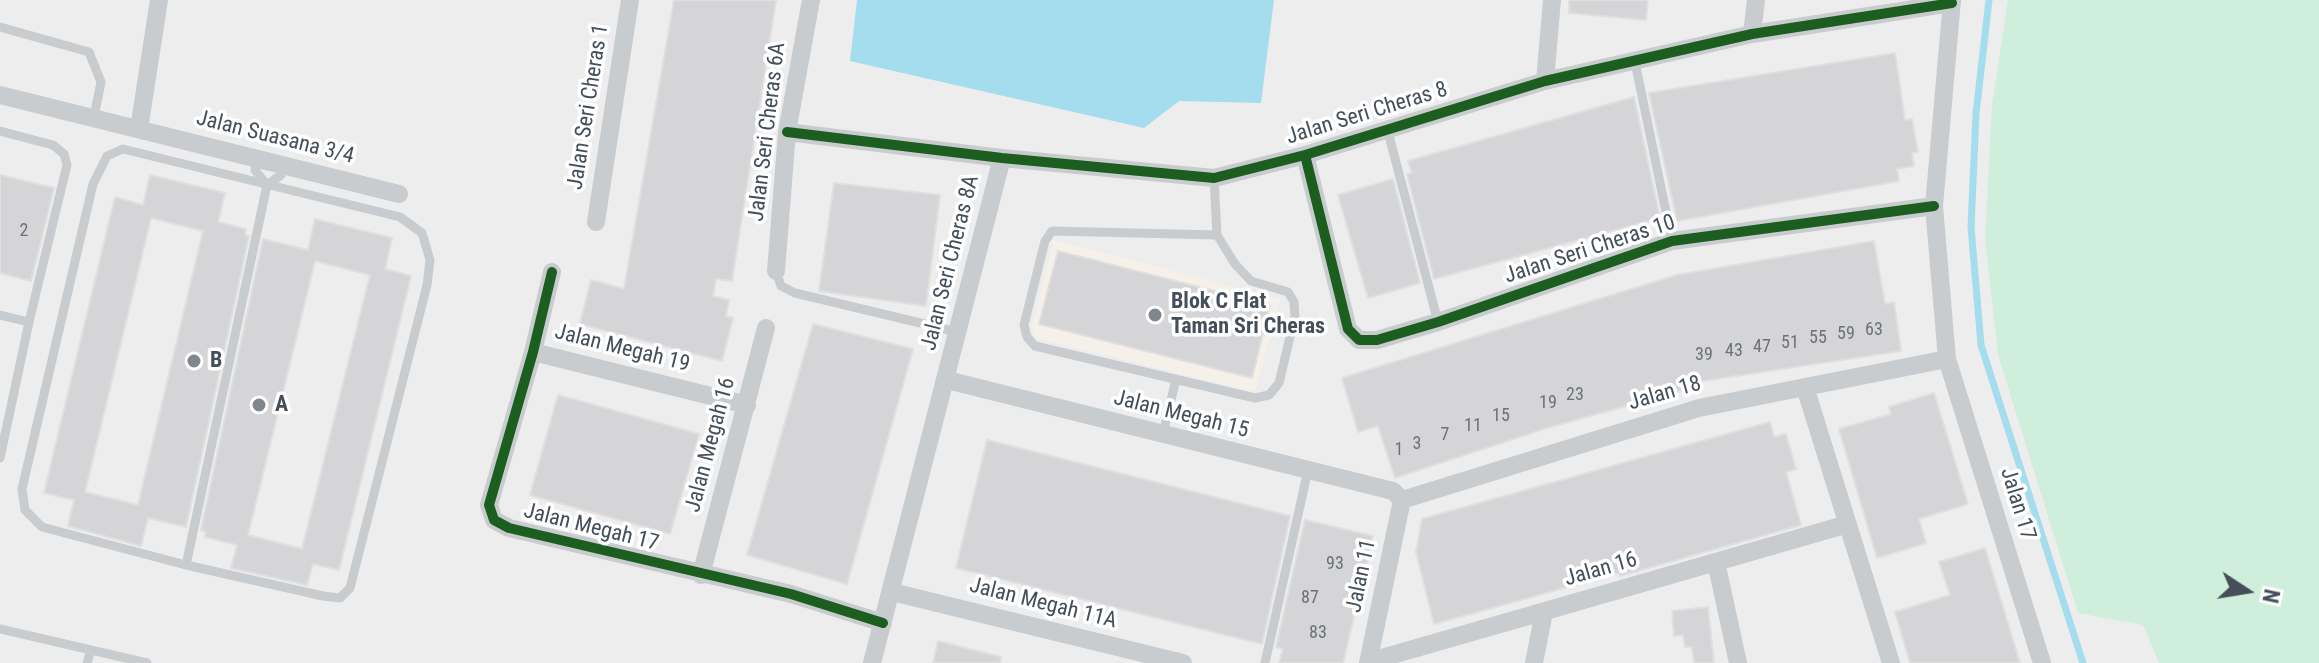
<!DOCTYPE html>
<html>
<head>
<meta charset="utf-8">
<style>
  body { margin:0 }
  #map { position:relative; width:2319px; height:663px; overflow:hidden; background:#eeeded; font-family:"Roboto Condensed",sans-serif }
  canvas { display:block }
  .north { position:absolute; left:2207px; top:551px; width:80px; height:80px; -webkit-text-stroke:6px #fff; paint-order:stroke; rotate:102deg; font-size:22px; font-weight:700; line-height:32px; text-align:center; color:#444f5a }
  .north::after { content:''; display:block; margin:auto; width:28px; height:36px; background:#444f5a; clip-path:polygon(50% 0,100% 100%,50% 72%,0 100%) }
</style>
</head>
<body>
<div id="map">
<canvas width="2319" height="663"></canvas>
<div class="north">N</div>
</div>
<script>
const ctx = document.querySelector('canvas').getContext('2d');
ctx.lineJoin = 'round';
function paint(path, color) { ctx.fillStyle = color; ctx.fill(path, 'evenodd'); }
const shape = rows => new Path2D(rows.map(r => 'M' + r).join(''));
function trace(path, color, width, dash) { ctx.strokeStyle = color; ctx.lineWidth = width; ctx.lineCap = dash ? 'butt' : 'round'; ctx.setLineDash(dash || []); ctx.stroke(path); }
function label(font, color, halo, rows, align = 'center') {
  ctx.font = font + ' "Roboto Condensed",sans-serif'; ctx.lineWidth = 7; ctx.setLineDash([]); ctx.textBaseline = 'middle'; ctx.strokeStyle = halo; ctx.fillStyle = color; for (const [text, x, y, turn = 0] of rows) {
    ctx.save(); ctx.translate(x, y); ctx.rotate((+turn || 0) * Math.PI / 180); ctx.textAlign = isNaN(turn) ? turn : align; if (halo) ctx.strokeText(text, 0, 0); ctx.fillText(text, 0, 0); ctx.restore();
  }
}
paint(shape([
  [1054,240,1280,299,1255,392,1036,338,1032,325]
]), '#f6f1e8');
paint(shape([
  [2008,0,2319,0,2319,663,2159,663,2143,625,2078,613,1998,355,1985,238,1992,104]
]), '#d0eedc');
paint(shape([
  [857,0,1274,0,1261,103,1179,101,1144,128,850,61]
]), '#a3ddee');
trace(shape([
  [1989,0,1976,114,1971,227,1981,345,2083,663]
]), '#a3ddee', 7);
const building = shape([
  [674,0,776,0,732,281,716,279,713,296,729,300,726,316,733,318,722,361,580,324,591,280,624,289,674,0],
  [1569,0,1648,0,1646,20,1569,13,1569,0],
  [1895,53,1905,120,1912,119,1918,152,1912,153,1914,166,1897,169,1899,181,1677,221,1649,93,1895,53],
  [1634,97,1660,218,1434,279,1407,174,1412,173,1408,161,1634,97],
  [0,175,54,188,31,281,0,273,0,175],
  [150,175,225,193,218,222,246,229,245,235,249,236,186,527,148,518,141,546,68,526,74,500,44,493,115,197,143,205,150,175],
  [151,218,203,231,138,505,85,492,151,218],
  [1393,179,1420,283,1368,298,1338,195,1393,179],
  [834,183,940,195,926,306,819,291,834,183],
  [315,219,392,238,385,269,411,276,339,570,313,564,307,585,231,568,237,545,205,537,206,532,201,530,263,239,308,250,315,219],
  [315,261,370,275,302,549,248,535,315,261],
  [1874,241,1885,304,1894,302,1901,351,1683,384,1684,390,1547,428,1395,478,1378,426,1358,432,1342,378,1677,275,1874,241],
  [1058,251,1270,305,1252,378,1039,324,1058,251],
  [813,324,913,349,847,584,747,555,813,324],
  [1934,393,1968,504,1919,519,1926,543,1877,558,1839,429,1891,414,1889,407,1934,393],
  [558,395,699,434,670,534,530,495,558,395],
  [1770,422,1774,437,1786,434,1796,469,1786,472,1801,525,1620,576,1619,573,1434,624,1416,552,1422,519,1770,422],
  [987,440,1290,516,1262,644,956,568,987,440],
  [1305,520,1373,536,1343,663,1279,663,1283,649,1276,647,1305,520],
  [1985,548,2020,663,1910,663,1895,612,1950,595,1939,562,1985,548],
  [1708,607,1714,663,1694,663,1692,647,1685,647,1683,635,1674,636,1672,611,1708,607],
  [938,641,1001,657,1000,663,933,663,938,641]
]);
paint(building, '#d5d5d7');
trace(building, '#dfdfe0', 2);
trace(shape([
  [0,27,89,52,101,82,94,117],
  [1635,62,1672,241],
  [1387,128,1438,322],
  [0,131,53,145,64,154,67,165,29,322,0,458],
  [123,149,400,217,422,233,430,260,427,285,350,588,340,598,323,596,186,565,42,527,25,510,22,489,93,184,107,156,123,149],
  [256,158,255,170,267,185],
  [1214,178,1217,235,1235,264,1251,281,1288,292,1294,302,1295,316,1279,383,1269,395,1255,398,1035,346,1027,337,1024,325,1045,241,1052,231,1217,235],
  [776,271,781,286,795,293,958,332],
  [0,315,29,322],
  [1163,434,1176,379],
  [186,565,267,185,281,175,282,165],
  [0,629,147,663],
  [87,663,91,650],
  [1265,663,1308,470]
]), '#c9ccce', 9);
trace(shape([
  [1952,0,1934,206,1947,359,2042,663],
  [1752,34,1756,0],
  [1545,81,1552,0],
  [0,95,399,194],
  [139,129,159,0],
  [787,132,1002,158,1214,178,1305,155,1545,81,1752,34,1952,3],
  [1305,155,1348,329,1359,340,1377,340,1438,322,1672,241,1934,206],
  [596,222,630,0],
  [776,271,787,132,811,0],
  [552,272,533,352,489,505,494,520,509,528,791,594,883,623],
  [533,352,747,405],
  [947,380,1393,491,1402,500],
  [1805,387,1891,663],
  [1402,500,1699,408,1947,359],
  [1716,562,1738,663],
  [701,575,766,328],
  [892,592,1183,663],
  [1368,662,1848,524],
  [872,663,1002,158],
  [1368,663,1402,500],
  [1534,663,1544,612]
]), '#c9ccce', 18);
trace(shape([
  [787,132,1002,158,1214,178,1305,155,1545,81,1752,34,1952,3],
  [1305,155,1348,329,1359,340,1377,340,1438,322,1672,241,1934,206],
  [552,272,533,352,489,505,494,520,509,528,791,594,883,623]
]), '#1b5e20', 10);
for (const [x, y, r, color] of [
  [1155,315,8,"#80868d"],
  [194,361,8,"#80868d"],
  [259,405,8,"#80868d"]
]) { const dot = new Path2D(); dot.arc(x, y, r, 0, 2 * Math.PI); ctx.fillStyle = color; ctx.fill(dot); trace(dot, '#fff', 3); }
label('18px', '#6a727a', null, [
  ["2",24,231],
  ["63",1874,330],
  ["59",1846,334],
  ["55",1818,338],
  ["51",1790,343],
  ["47",1762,347],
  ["43",1734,351],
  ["39",1704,355],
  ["23",1575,395],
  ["19",1548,403],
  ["15",1501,416],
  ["11",1473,426],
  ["7",1445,435],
  ["3",1417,444],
  ["1",1399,450],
  ["93",1335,564],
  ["87",1310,598],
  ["83",1318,633]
]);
label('22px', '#444f5a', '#fff', [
  ["Jalan Seri Cheras 1",589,107,-81],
  ["Jalan Seri Cheras 8",1367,114,-17],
  ["Jalan Seri Cheras 6A",768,132,-83],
  ["Jalan Suasana 3/4",275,138,14],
  ["Jalan Seri Cheras 10",1590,250,-18],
  ["Jalan Seri Cheras 8A",951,263,-76],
  ["Jalan Megah 19",622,349,14],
  ["Jalan 18",1665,394,-16],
  ["Jalan Megah 15",1181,415,14],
  ["Jalan Megah 16",711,445,-75],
  ["Jalan 17",2017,504,73],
  ["Jalan Megah 17",591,528,14],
  ["Jalan 16",1601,570,-16],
  ["Jalan 11",1362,576,-78],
  ["Jalan Megah 11A",1043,604,14]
]);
label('bold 22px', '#444f5a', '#fff', [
  ["Blok C Flat",1171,302],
  ["Taman Sri Cheras",1171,327],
  ["B",210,361],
  ["A",275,405]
], 'left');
</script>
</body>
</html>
